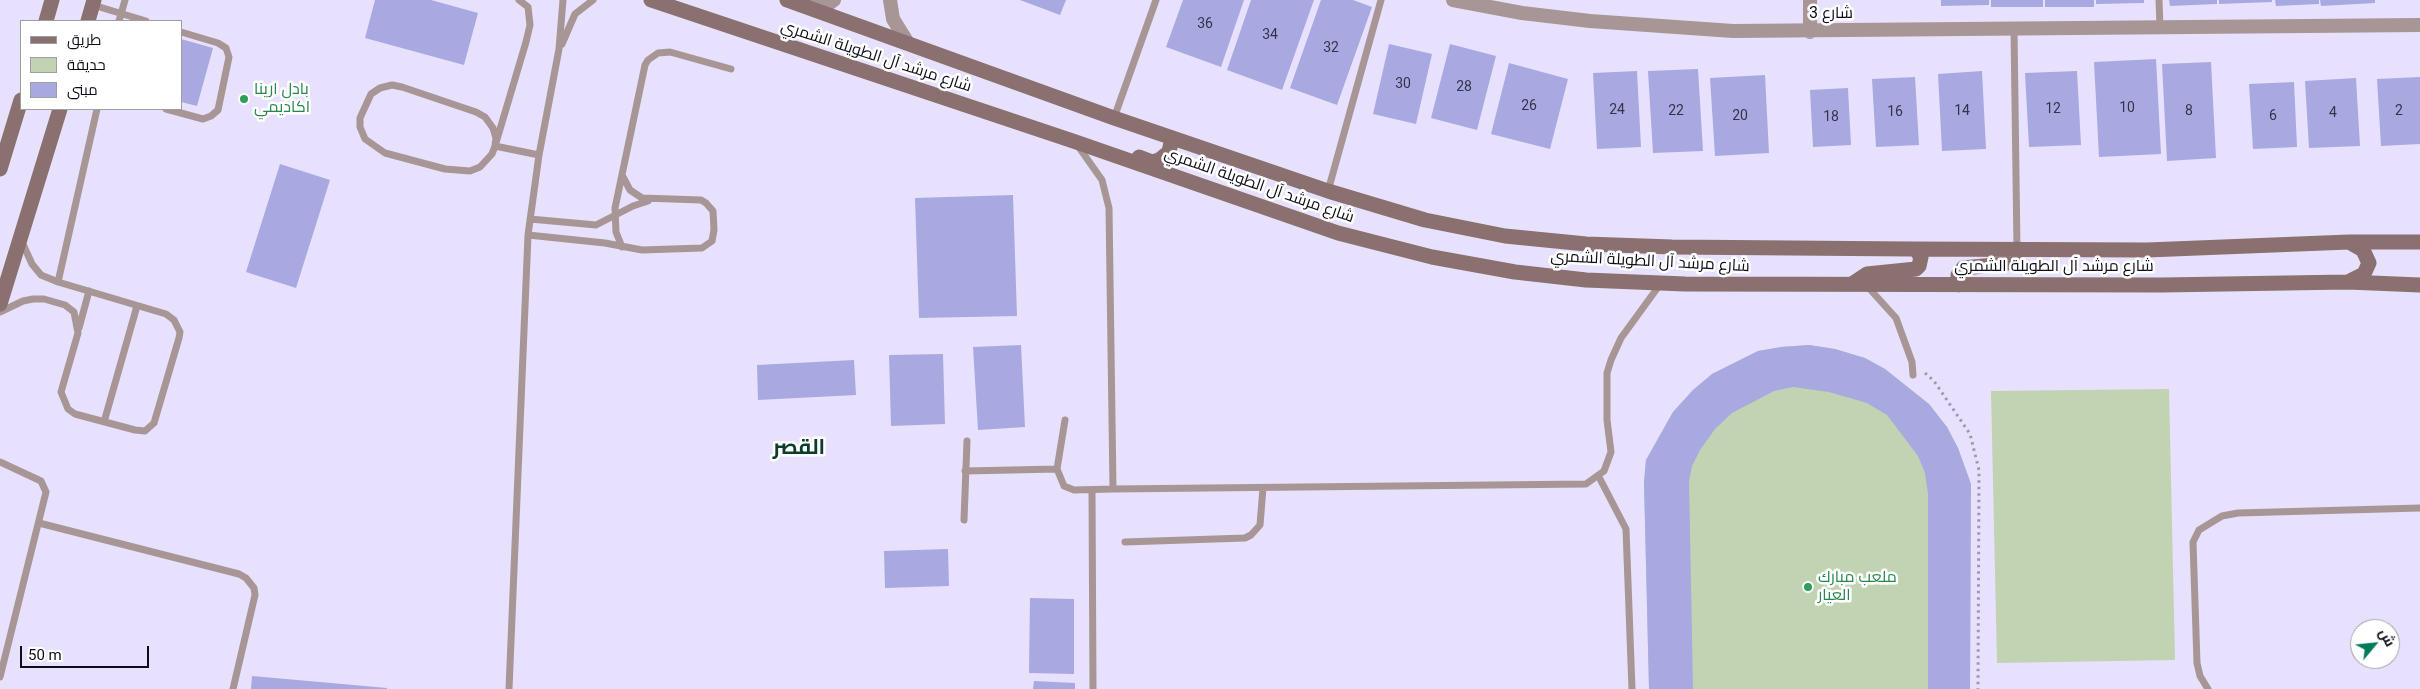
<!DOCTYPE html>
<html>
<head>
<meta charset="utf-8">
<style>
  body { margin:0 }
  #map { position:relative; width:2420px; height:689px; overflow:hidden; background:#e7e1fd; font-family:Roboto,Cairo,sans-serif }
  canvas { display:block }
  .legend { position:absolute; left:20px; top:20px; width:162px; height:90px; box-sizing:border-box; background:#fff; border:1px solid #9f9ea3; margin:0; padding:6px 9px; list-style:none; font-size:15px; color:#0f0c18 }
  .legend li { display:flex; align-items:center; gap:10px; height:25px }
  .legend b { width:25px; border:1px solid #9f9ea3 }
  .north { position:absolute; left:2350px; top:619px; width:50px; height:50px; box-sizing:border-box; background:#fff; border:1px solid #9f9ea3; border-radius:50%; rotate:62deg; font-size:14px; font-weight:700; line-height:20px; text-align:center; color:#0f0c18 }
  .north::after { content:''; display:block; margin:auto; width:18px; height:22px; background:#017b59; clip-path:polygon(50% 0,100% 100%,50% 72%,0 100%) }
  .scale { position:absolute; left:20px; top:646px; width:129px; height:22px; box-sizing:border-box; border:2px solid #0f0c18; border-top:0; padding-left:6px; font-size:15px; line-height:18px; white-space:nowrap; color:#0f0c18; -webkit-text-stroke:4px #fff; paint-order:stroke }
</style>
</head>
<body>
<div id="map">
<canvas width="2420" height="689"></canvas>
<ul class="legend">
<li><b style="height:6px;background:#8a706f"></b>طريق</li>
<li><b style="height:14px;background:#c1d3b2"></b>حديقة</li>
<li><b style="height:14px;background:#a8a9e1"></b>مبنى</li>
</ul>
<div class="north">ش</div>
<div class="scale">50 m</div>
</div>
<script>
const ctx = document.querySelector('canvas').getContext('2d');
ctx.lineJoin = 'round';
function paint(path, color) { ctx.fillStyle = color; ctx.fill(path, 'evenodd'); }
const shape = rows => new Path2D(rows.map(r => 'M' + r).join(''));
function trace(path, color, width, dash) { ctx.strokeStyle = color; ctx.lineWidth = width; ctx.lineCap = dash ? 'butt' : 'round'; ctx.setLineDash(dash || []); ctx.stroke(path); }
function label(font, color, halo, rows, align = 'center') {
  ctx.font = font + ' Roboto,Cairo,sans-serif'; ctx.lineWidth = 5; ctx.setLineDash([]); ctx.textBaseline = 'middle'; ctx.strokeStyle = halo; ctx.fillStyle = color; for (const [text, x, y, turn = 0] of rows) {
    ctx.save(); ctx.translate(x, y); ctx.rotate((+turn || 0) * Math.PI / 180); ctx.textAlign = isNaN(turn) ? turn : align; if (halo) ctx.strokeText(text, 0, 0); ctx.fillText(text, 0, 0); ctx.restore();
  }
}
paint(shape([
  [1809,345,1835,349,1865,358,1885,369,1929,404,1947,427,1958,448,1971,484,1970,689,1649,689,1644,482,1646,460,1673,412,1693,390,1712,374,1758,351,1781,347],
  [2169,389,2175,660,1997,663,1991,391]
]), '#c1d3b2');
paint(shape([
  [375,0,431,0,478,13,464,65,365,38],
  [1020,0,1066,0,1060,15],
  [1183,0,1244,0,1221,67,1166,47],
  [1251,0,1314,0,1282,90,1227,70],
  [1321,0,1353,0,1372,7,1337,105,1290,88],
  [1941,0,1989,0,1989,5,1941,6],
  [1991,0,2043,0,2043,7,1991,7],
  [2045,0,2094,0,2094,7,2045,7],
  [2096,0,2144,0,2144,3,2096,4],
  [2169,0,2217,0,2217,4,2170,6],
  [2219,0,2272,0,2272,2,2219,4],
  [2275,0,2319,0,2319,4,2276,6],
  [2320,0,2375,0,2375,3,2321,6],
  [181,39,213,48,197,106,181,102],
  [1389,44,1432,54,1416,124,1373,114],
  [1450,44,1496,56,1477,130,1431,118],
  [2156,59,2161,154,2099,157,2094,62],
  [2211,62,2216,158,2167,161,2162,64],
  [1509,63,1568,79,1550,149,1491,134],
  [1698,69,1703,151,1653,153,1648,71],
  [1637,71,1641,147,1597,149,1593,73],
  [1982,71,1986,149,1942,151,1938,74],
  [2077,71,2081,145,2029,147,2025,73],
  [1765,75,1769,153,1715,156,1710,78],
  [1915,77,1919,145,1876,147,1872,79],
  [2420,77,2420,144,2381,146,2377,79],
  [2356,78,2360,146,2309,148,2305,81],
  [2294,82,2297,147,2253,149,2249,84],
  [1848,88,1851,145,1813,147,1810,90],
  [280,164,330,180,296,288,246,272],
  [1013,195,1017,316,919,318,915,198],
  [1021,345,1025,427,978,430,973,347],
  [1809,345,1835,349,1865,358,1885,369,1929,404,1947,427,1958,448,1971,484,1970,689,1928,689,1928,494,1925,473,1918,456,1887,415,1867,403,1829,392,1793,387,1774,391,1732,413,1715,429,1700,450,1692,466,1689,481,1693,689,1649,689,1644,482,1646,460,1673,412,1693,390,1712,374,1758,351,1781,347],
  [943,354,945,424,891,426,889,355],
  [854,360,856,395,758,400,757,365],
  [948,549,949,586,885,588,884,551],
  [1030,598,1074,599,1074,674,1029,673],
  [252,676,387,688,387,689,251,689],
  [1034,681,1075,683,1075,689,1033,689]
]), '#a8a9e1');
trace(shape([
  [1925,373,1934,381,1970,434,1979,470,1978,689]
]), '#9e99af', 3, [2.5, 4]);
trace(shape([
  [2159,0,2160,27],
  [93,5,146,21],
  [119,21,125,0],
  [2014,29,2017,249],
  [562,44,575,14,593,0],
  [166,109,203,119,211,116,218,110,229,57,226,48,218,43,181,32],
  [1114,118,1156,0],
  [495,146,496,138,493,128,485,117,476,112,402,87,392,85,380,88,371,94,360,118,360,127,365,139,385,153,445,169,470,171,480,167,492,154,495,146,526,42,530,25,528,7,519,0],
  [495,146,539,155],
  [1078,146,1102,180,1109,208,1113,489,1586,484,1604,471,1611,452,1607,420,1607,373,1611,360,1621,338,1661,283],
  [1328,191,1381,0],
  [530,219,596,225,633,206,648,201],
  [528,235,605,243,642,250,702,248,712,241,714,230,713,211,706,203,701,200,642,198,630,190,622,175],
  [622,247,616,232,615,208,645,65,648,60,658,53,670,52,731,69],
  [58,282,97,109],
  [1867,286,1896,318,1912,362,1913,375],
  [0,312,23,301,33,299,44,299,65,305,74,312,78,333,61,392,68,409,75,414,135,430,145,431,154,423,179,338,180,332,174,320,166,314,58,282,41,275,32,264,22,242],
  [79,328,89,291],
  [1065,420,1057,469,1064,486,1074,490,1113,489],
  [104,422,137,306],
  [0,462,41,481,46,492,0,677],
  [965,471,1057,469],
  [1599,477,1626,529,1632,689],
  [1092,490,1093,689],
  [964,520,967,441],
  [39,523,239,574,246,578,254,588,255,595,233,689],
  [1125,542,1245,538,1251,535,1260,525,1263,488],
  [509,689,528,235,539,155,559,49,563,0],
  [2208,689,2200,676,2197,663,2193,542,2199,530,2222,516,2238,513,2420,508]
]), '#a89696', 7);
trace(shape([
  [890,0,893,19,908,43],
  [1453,0,1522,13,1590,21,1733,31,2420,25],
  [1810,0,1810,32],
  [803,6,830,3,834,0]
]), '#a89696', 14);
trace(shape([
  [651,0,1073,141,1338,233,1432,257,1515,272,1586,280,1685,284,2162,285,2348,282,2420,285],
  [787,0,1114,118,1328,191,1425,220,1505,236,1586,244,1672,247,1911,249,2147,250,2349,242,2420,242],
  [46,21,52,0],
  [88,21,94,0],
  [1139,157,1152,162,1159,160,1169,152,1172,138],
  [0,169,21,100],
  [2349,242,2363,250,2369,263,2364,274,2350,281],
  [1852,284,1867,274,1916,269,1919,266,1921,257,1916,250,1911,249],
  [1959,285,1958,275,1963,268,2005,264,2013,259,2017,249],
  [0,304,60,109]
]), '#8a706f', 15);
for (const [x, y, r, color] of [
  [244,99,5,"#2e9e5b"],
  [1808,587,5,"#2e9e5b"]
]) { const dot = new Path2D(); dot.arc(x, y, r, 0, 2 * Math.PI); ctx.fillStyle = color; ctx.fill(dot); trace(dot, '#fff', 2); }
label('14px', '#35334a', null, [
  ["36",1205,24],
  ["34",1270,35],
  ["32",1331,48],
  ["30",1403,84],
  ["28",1464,87],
  ["26",1529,106],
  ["10",2127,108],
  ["12",2053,109],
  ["24",1617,110],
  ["22",1676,111],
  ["14",1962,111],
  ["8",2189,111],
  ["2",2399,111],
  ["16",1895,112],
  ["4",2333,113],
  ["20",1740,116],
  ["6",2273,116],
  ["18",1831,117]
]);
label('16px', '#0f0c18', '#fff', [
  ["شارع 3",1831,14],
  ["شارع مرشد آل الطويلة الشمري",876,57,18],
  ["شارع مرشد آل الطويلة الشمري",1259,186,19],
  ["شارع مرشد آل الطويلة الشمري",1650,262,3],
  ["شارع مرشد آل الطويلة الشمري",2054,267]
]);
label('16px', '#27864d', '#fff', [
  ["بادل ارينا",254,90],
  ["اكاديمي",254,108],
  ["ملعب مبارك",1818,578],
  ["العيار",1818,596]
], 'left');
label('bold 21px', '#0b3c2c', '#fff', [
  ["القصر",799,449]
]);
</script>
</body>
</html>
